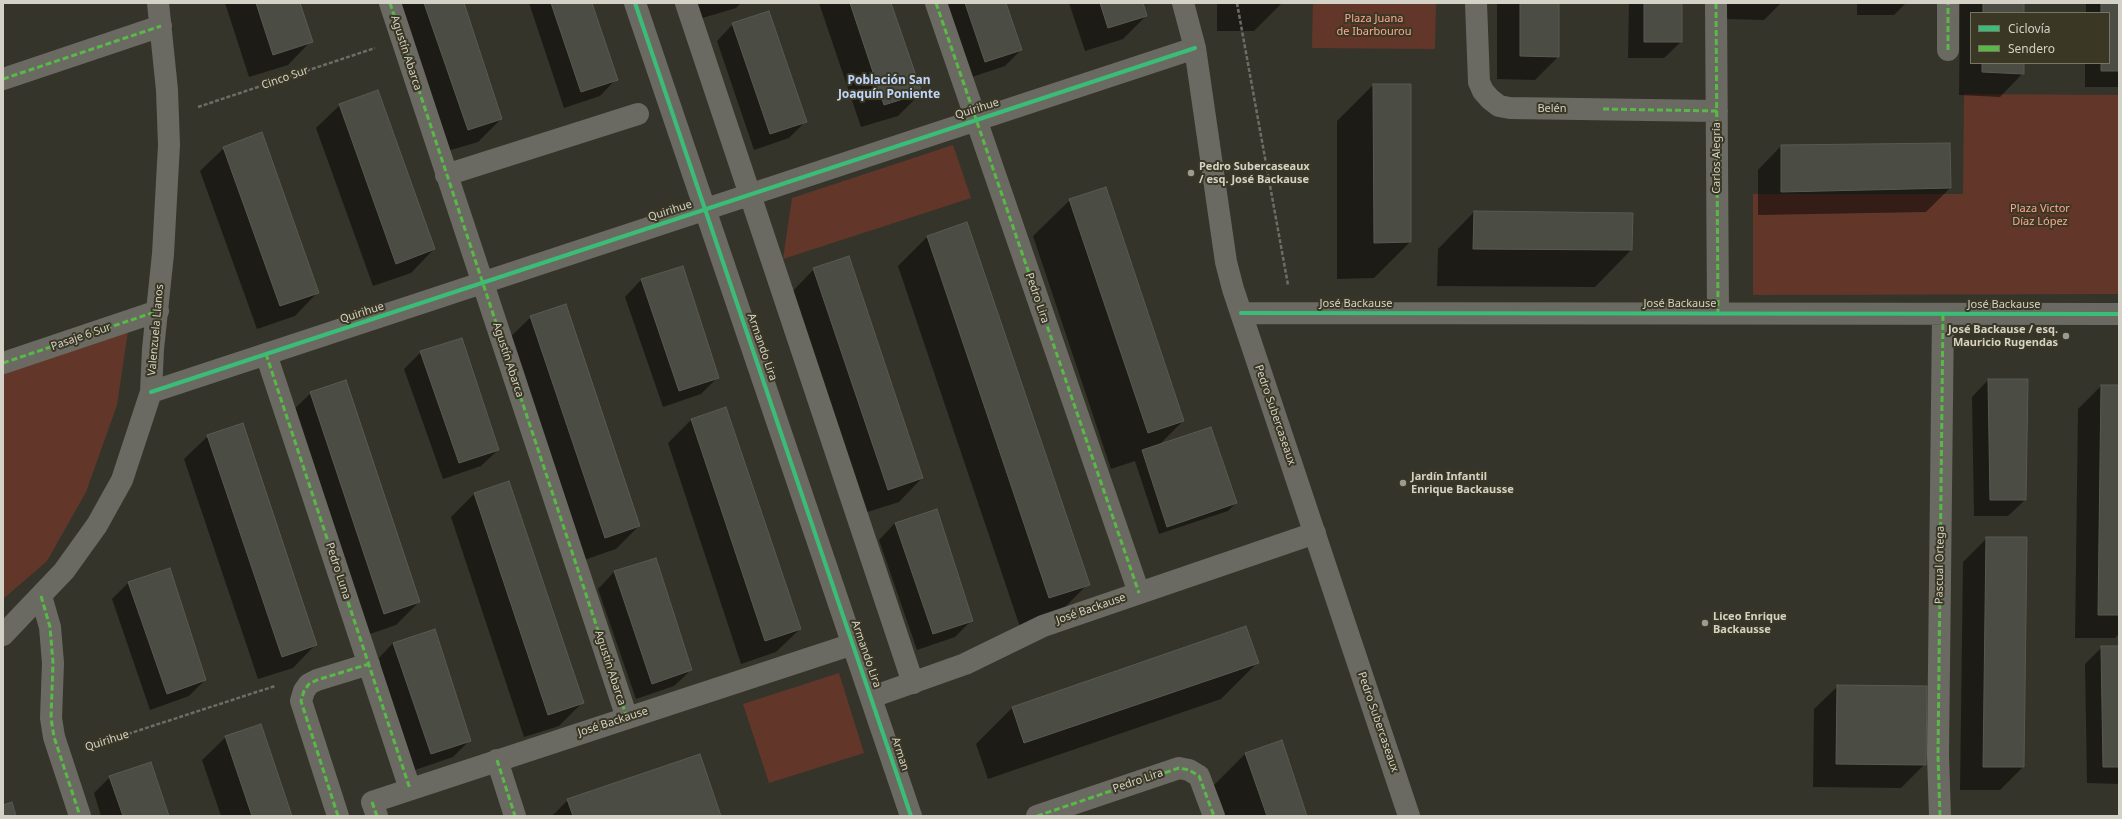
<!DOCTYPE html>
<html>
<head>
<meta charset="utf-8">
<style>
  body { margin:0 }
  #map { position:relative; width:2122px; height:819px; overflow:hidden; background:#35342a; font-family:"Noto Sans",sans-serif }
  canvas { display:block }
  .frame { position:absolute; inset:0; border:4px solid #d4d2c7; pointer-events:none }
  .legend { position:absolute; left:1970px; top:12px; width:140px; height:52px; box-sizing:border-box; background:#3a3725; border:1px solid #787566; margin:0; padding:5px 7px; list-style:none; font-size:12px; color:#d4d2c7 }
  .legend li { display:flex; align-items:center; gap:8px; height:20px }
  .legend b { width:20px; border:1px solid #787566 }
</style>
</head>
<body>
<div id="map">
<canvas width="2122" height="819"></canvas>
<div class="frame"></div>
<ul class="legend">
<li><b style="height:5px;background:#3abd76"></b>Ciclovía</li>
<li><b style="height:5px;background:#58b947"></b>Sendero</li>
</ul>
</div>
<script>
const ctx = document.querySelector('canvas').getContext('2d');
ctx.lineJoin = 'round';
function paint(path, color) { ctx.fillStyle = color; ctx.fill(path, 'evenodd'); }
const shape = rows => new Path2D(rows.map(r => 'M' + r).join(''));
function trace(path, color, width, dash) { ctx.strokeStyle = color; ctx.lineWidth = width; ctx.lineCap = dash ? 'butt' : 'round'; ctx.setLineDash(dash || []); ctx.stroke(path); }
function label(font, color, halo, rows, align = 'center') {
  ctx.font = font + ' "Noto Sans",sans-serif'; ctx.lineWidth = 4; ctx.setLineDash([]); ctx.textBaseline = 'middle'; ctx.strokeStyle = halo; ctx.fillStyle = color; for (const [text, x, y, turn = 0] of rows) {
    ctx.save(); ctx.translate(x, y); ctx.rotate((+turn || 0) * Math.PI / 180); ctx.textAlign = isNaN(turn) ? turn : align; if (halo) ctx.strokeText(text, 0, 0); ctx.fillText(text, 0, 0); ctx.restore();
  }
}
paint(shape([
  [1313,3,1436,3,1435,49,1312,48],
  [1964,94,2119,95,2119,294,1753,295,1753,194,1963,194],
  [953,145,971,198,783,259,792,198],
  [128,331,117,405,86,492,47,561,3,599,3,373],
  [839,673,864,753,769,783,743,704]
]), '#62372a');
paint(shape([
  [225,3,299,3,311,41,288,65,249,77],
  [393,3,463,3,501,119,478,142,444,152],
  [529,3,591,3,616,79,600,96,564,108],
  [694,3,741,3,736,8,699,19],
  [819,3,890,3,921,93,898,116,861,127],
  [943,3,1005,3,1021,50,1005,66,969,78],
  [1069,3,1142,3,1146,16,1123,39,1085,51],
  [1217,3,1282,3,1254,31,1217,31],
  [1497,3,1558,3,1558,57,1535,80,1497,79],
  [1629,3,1681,3,1681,42,1664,58,1628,58],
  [1726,3,1781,3,1764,20,1726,19],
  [1857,3,1906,3,1894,15,1857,15],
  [1960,3,2023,3,2023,13,1971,13,1971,63,2023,63,2023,73,2000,97,1959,95],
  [2086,3,2119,3,2119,87,2085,87,2085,63,2109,63,2109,13,2086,13],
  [733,24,806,121,789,138,754,150,717,41],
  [1373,85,1410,242,1374,278,1337,279,1337,121],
  [340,105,434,249,411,273,373,286,316,128],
  [1949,144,1950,188,1926,212,1758,215,1758,170,1781,146],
  [224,148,318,292,295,316,257,329,200,171],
  [1070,200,1183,421,1158,446,1236,503,1228,511,1159,534,1135,461,1111,469,1033,236],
  [1474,212,1632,214,1631,250,1595,287,1437,286,1438,249],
  [966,224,1088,584,1059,613,1020,627,898,266,927,237],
  [814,269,922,478,899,502,864,513,791,293],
  [641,280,718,377,701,394,663,407,625,297],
  [531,317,639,526,616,549,581,561,507,340],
  [421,352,498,450,481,466,443,479,404,369],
  [1988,380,2027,380,2025,500,2008,516,1974,516,1972,397],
  [2101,386,2119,386,2119,634,2115,638,2075,638,2078,409],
  [311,393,419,602,396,625,361,637,287,416],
  [726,409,800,629,776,652,741,664,668,443,691,420],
  [208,436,316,644,293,668,258,679,184,459],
  [509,482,583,702,559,726,524,737,451,517,474,494],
  [895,523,972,620,955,637,917,650,879,540],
  [1987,538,2023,767,2000,790,1960,790,1963,562],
  [655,559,691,670,674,686,636,699,598,589,614,572],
  [128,583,205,680,189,696,150,710,112,599],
  [393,643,470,740,453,757,415,770,377,660],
  [2102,647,2119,647,2119,784,2087,783,2085,664],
  [1258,662,1221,699,988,779,976,744,1012,708],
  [1838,686,1925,764,1901,788,1813,787,1814,709],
  [226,737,291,816,221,816,202,760],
  [1246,753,1306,816,1218,816,1209,790],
  [110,777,167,816,101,816,94,793],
  [568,800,720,816,552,816]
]), '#0007');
const building = shape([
  [256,3,300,3,313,42,273,55,256,3],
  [424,3,464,3,502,119,468,130,424,3],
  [551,3,592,3,618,80,581,92,551,3],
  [850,3,891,3,922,93,884,105,850,3],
  [965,3,1006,3,1022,50,985,62,965,3],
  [1100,3,1143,3,1147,16,1108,28,1100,3],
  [1520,3,1559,3,1559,57,1520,56,1520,3],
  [1644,3,1682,3,1682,42,1644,42,1644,3],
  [1983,3,2024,3,2024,13,1983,13,1983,3],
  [2101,3,2119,3,2119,71,2101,71,2101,63,2109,63,2109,13,2101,13,2101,3],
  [769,11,807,122,770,134,732,23,769,11],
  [1982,63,2024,63,2024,74,1982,72,1982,63],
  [1373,84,1411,84,1411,242,1374,243,1373,84],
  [378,90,435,249,396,264,339,104,378,90],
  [262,132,319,293,280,306,223,147,262,132],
  [1950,143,1951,188,1781,192,1781,145,1950,143],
  [1106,187,1184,421,1148,433,1069,199,1106,187],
  [1474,211,1633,213,1632,250,1473,249,1474,211],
  [967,222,1090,585,1049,598,927,236,967,222],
  [849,256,923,478,888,490,813,268,849,256],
  [683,266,719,378,679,391,641,279,683,266],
  [566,304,640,526,605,538,530,316,566,304],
  [462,338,499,450,459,463,420,351,462,338],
  [1988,379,2028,379,2026,500,1990,500,1988,379],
  [346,380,420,602,384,614,310,392,346,380],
  [2101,385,2119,385,2119,615,2098,615,2101,385],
  [726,407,801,629,765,641,691,419,726,407],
  [243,423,317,645,282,657,207,435,243,423],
  [1211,427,1237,503,1167,527,1142,450,1211,427],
  [509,481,584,703,548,715,474,493,509,481],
  [937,509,973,621,933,634,895,523,937,509],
  [1986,537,2027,537,2024,767,1983,767,1986,537],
  [656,558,692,670,652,684,614,571,656,558],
  [170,568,206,680,167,694,128,582,170,568],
  [1246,626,1259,663,1024,743,1012,707,1246,626],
  [435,629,471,741,431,754,393,643,435,629],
  [2101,646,2119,646,2119,767,2103,767,2101,646],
  [1837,685,1927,686,1926,765,1836,764,1837,685],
  [261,724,292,816,252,816,225,736,261,724],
  [1282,740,1307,816,1267,816,1245,753,1282,740],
  [700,754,721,816,573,816,567,799,700,754],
  [151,762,169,816,123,816,109,776,151,762],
  [12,802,16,816,3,816,3,805,12,802]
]);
paint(building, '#4b4c44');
trace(building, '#585951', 1);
trace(shape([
  [1237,3,1288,285],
  [198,107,375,48],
  [88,747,275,686]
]), '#6d6c66', 2.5, [4, 2]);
trace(shape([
  [390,3,627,718],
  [635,3,911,816],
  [686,3,913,683],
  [936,3,1139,593],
  [1183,3,1195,48,1226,262,1233,289,1409,816],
  [1476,3,1479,82,1483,91,1490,99,1499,106,1510,108,1717,111],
  [1716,3,1718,313],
  [1948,50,1948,3],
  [3,79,161,26],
  [446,175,638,114],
  [1241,313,2119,314],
  [266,354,410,789],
  [3,363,158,311],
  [151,392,1195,48],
  [41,596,50,627,53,663,51,718,54,737,80,816],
  [3,635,64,571,97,525,122,480,151,392,153,349,163,254,169,145,167,90,158,3],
  [872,697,965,664,1043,626,1315,533],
  [497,760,515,816],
  [338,816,301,701,304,691,309,684,317,680,369,664],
  [377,816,372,802,853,644],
  [1037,816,1179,768,1189,770,1199,776,1214,816],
  [1940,816,1938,755,1943,314]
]), '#6b6a62', 22);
trace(shape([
  [390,3,627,718],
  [936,3,1139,593],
  [1716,3,1718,313],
  [1948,50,1948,3],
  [3,79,161,26],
  [1603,109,1717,111],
  [266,354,410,789],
  [3,363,158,311],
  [41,596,50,627,53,663,51,718,54,737,80,816],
  [497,760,515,816],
  [372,802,377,816],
  [338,816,301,701,304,691,309,684,317,680,369,664],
  [1037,816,1179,768,1189,770,1199,776,1214,816],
  [1940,816,1938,755,1943,314]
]), '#58b947', 3, [6, 3]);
trace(shape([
  [635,3,911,816],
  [1241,313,2119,314],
  [151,392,1195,48]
]), '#3abd76', 4);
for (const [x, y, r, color] of [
  [1191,173,4,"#9c9b90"],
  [2066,336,4,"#9c9b90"],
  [1403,483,4,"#9c9b90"],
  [1705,623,4,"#9c9b90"]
]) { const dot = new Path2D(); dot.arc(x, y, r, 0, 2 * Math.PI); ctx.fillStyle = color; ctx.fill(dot); trace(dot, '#3a3725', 1.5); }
label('11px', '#fea88f', '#3a3725', [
  ["Plaza Juana",1374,19],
  ["de Ibarbourou",1374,32],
  ["Plaza Victor",2040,209],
  ["Díaz López",2040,222]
]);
label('11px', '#d4d2c7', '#3a3725', [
  ["Agustín Abarca",406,53,72],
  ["Cinco Sur",285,78,-19],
  ["Quirihue",977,109,-18],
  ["Belén",1552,109],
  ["Carlos Alegría",1717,158,-90],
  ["Quirihue",670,211,-18],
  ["Pedro Lira",1037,298,71],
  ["José Backause",1356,304],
  ["José Backause",1680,304],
  ["José Backause",2004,305],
  ["Quirihue",362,313,-18],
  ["Valenzuela Llanos",156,330,-85],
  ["Pasaje 6 Sur",81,337,-19],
  ["Armando Lira",762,347,71],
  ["Agustín Abarca",508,360,72],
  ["Pedro Subercaseaux",1275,415,71],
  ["Pascual Ortega",1940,565,-89],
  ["Pedro Luna",338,571,72],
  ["José Backause",1091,609,-19],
  ["Armando Lira",866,654,71],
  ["Agustín Abarca",610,668,72],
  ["José Backause",613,722,-18],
  ["Pedro Subercaseaux",1378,722,71],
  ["Quirihue",107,741,-18],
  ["Arman",900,754,72],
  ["Pedro Lira",1138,781,-19]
]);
label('bold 11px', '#d4d2c7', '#3a3725', [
  ["Pedro Subercaseaux",1199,167],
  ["/ esq. José Backause",1199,180],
  ["José Backause / esq.",2058,330,"right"],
  ["Mauricio Rugendas",2058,343,"right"],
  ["Jardín Infantil",1411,477],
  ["Enrique Backausse",1411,490],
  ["Liceo Enrique",1713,617],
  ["Backausse",1713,630]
], 'left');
label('bold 12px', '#bed6fd', '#3a3725', [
  ["Población San",889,81],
  ["Joaquín Poniente",889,95]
]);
</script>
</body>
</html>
